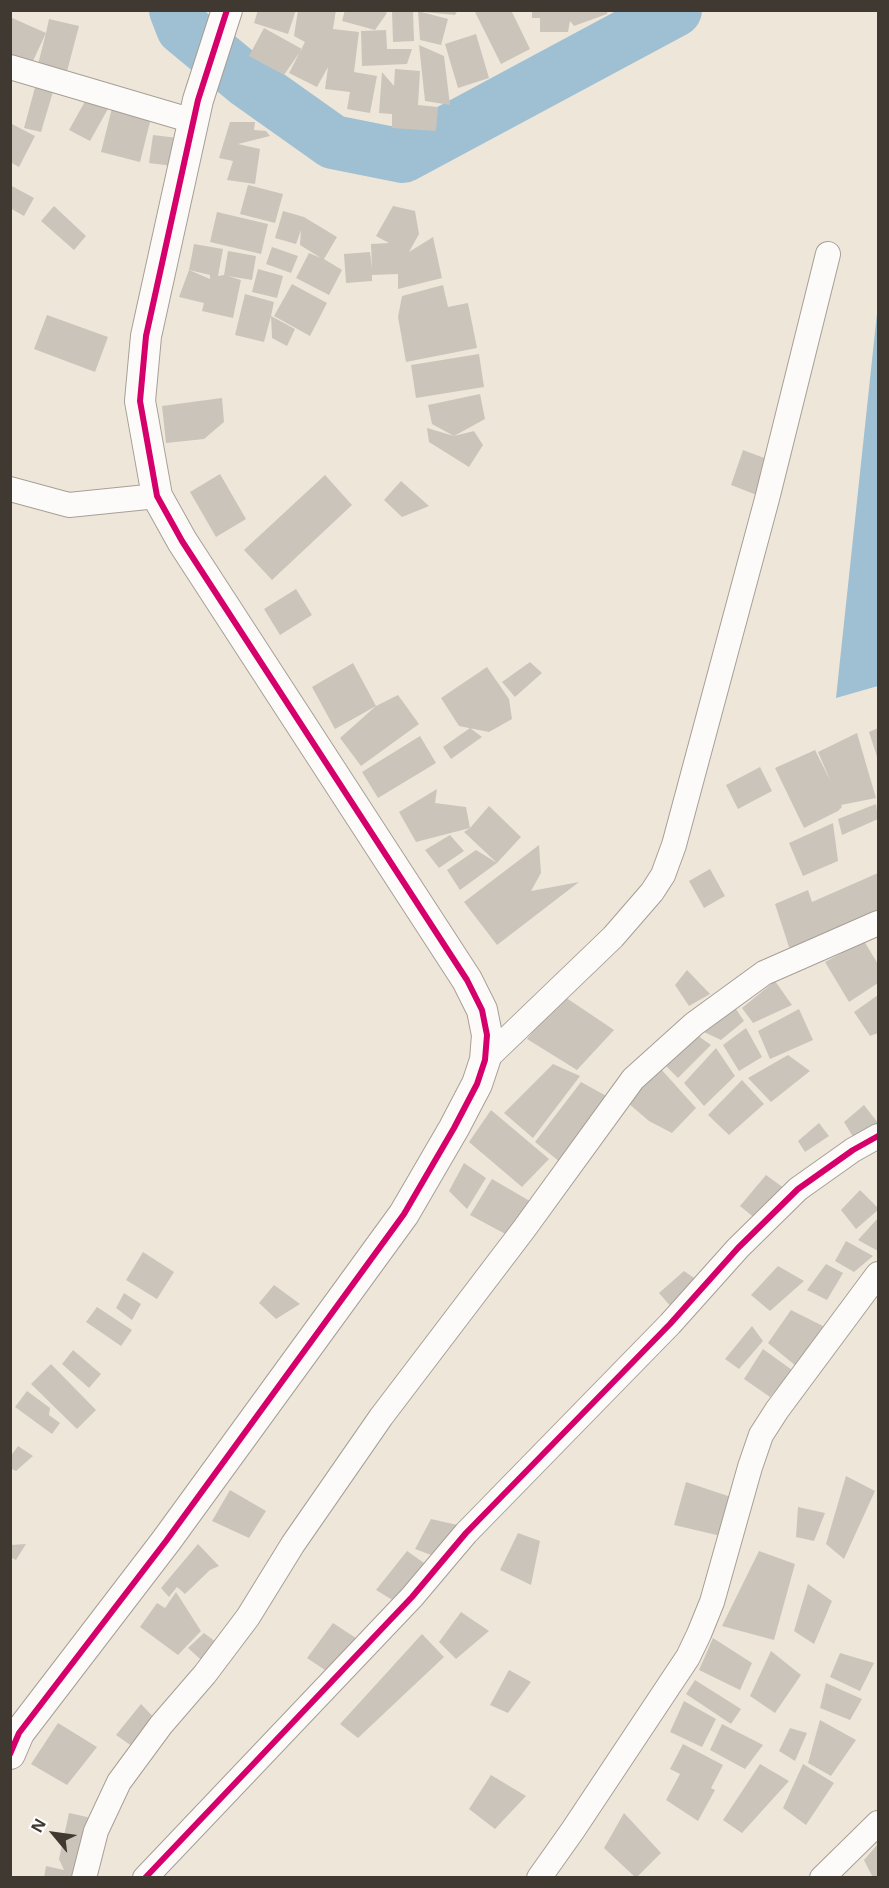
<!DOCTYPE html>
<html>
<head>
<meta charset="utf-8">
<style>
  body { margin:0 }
  #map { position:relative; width:889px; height:1888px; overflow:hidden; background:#efe6da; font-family:"Noto Sans",sans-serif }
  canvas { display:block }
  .frame { position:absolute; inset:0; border:12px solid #403931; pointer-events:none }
  .north { position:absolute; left:24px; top:1804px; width:60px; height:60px; -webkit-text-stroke:4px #fff; paint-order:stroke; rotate:299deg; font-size:16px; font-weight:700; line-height:24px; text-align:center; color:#403931 }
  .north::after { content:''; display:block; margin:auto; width:21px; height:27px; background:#403931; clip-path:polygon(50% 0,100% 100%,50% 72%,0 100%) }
</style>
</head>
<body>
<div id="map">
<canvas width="889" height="1888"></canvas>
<div class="frame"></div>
<div class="north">N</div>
</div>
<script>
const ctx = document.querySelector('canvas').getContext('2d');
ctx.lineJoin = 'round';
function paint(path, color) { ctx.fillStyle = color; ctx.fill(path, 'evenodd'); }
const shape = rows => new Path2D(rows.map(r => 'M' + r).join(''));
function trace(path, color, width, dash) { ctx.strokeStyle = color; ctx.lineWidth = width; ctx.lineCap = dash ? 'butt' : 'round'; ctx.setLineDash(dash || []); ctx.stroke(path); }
paint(shape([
  [878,304,878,686,836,698]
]), '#9ec0d2');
trace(shape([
  [176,10,183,28,247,81,333,142,403,156,675,10]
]), '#9ec0d2', 54);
paint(shape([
  [258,10,296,10,288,34,254,23],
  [298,10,336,10,333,29,359,32,354,72,377,76,370,113,347,109,350,92,325,89,328,67,317,87,289,73,305,42,294,36],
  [345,10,382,10,387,13,375,30,342,21],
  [424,10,458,10,455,15,424,12],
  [474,10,511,10,530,49,501,64],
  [532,10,608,10,607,14,574,26,570,21,568,32,540,32,540,18,532,18],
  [392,11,413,11,414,41,393,42],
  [418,11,448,19,441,45,420,40],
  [10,17,46,33,49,19,79,26,65,79,36,72,46,33,32,63,10,61],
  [264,28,302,49,284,75,249,56],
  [386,30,387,49,412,49,407,64,362,66,361,31],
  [476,34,489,78,458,88,445,44],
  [419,45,444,56,450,105,425,101],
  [395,69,420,71,418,105,438,107,436,131,392,128,392,114,379,113,382,72,394,86],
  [37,80,55,85,41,132,24,128],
  [88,96,109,107,90,141,69,130],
  [113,104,152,114,140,162,101,152],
  [230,122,255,122,254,130,266,131,270,136,238,144,260,149,255,184,227,180,233,161,219,158],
  [10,123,35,136,19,167,10,162],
  [153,135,178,138,173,166,149,163],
  [10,185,34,198,24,216,10,208],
  [248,185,283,194,275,223,240,214],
  [54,206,86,236,74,250,41,221],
  [393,206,415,211,419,234,409,252,433,237,442,278,398,289,398,274,372,275,372,281,346,283,344,254,370,252,372,269,371,244,389,243,376,236],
  [283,211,304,217,337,237,324,259,342,270,329,295,296,278,309,253,321,258,300,245,301,230,296,244,275,238],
  [217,212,268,224,261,254,210,242],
  [194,244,223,249,218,276,224,275,228,251,256,256,252,280,228,276,241,280,233,318,202,311,204,303,179,297,189,270,210,279,210,275,189,270],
  [272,247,298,256,291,273,266,264],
  [258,269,283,276,277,298,252,292],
  [292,284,327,303,310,336,274,316],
  [443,285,448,307,468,303,477,348,406,362,398,317,402,296],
  [245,294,274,302,271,316,295,329,287,346,272,338,271,316,264,342,235,335],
  [47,315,108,337,95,372,34,349],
  [479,354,484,387,416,398,411,365],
  [480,394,485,419,454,436,474,431,483,445,469,467,429,442,427,428,454,436,432,424,428,405],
  [222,398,224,422,204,439,166,443,162,406],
  [743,450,780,464,767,499,731,485],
  [220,474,246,519,216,537,190,492],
  [325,475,352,505,272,580,244,550],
  [401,481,429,506,402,517,384,500],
  [296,589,312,615,280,635,264,609],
  [530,662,542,673,515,697,502,682],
  [353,663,376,706,398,695,419,724,361,766,340,738,376,706,335,729,312,687],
  [487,667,509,699,512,719,489,732,459,726,441,698],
  [470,728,482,737,451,759,443,747],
  [878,728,878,760,869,732],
  [857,733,876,798,841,805,842,807,838,811,804,828,775,768,815,750,831,782,818,752],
  [420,736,436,763,378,798,362,772],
  [760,767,772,791,738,809,726,785],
  [437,789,435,803,466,807,470,828,489,806,521,837,497,863,464,832,470,828,416,842,399,812],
  [876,804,878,819,842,835,838,819],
  [833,823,838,861,803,876,789,843],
  [450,835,464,851,439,868,425,850],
  [539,845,541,873,531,891,579,882,497,945,464,902],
  [476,850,497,863,460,890,447,870],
  [710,869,725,896,704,908,689,881],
  [878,873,878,914,790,950,775,904,808,890,812,902],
  [864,941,878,964,878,983,849,1002,825,962],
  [687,970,710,994,689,1006,675,985],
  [775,981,792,1005,753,1023,742,1008],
  [562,995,614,1030,577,1070,527,1039],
  [878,995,878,1033,870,1036,854,1012],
  [734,1006,744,1021,721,1040,704,1032],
  [799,1009,813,1040,770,1059,758,1031],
  [746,1028,762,1057,739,1071,723,1045],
  [694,1033,711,1045,678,1078,664,1064],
  [716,1048,735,1076,704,1106,684,1083],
  [788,1055,810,1071,771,1102,748,1078],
  [553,1064,580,1076,533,1138,504,1113],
  [660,1068,696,1108,672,1133,649,1121,628,1103],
  [742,1080,764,1104,729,1135,708,1115],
  [581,1082,610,1098,565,1166,535,1142],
  [864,1105,878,1123,878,1129,855,1140,844,1122],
  [491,1110,549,1159,522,1187,469,1142],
  [819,1123,829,1136,805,1152,798,1141],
  [464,1163,486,1178,467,1209,449,1191],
  [766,1175,788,1191,757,1220,740,1206],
  [492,1179,535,1204,509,1236,470,1215],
  [860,1190,878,1208,878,1210,856,1229,841,1210],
  [878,1218,878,1251,858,1240],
  [846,1241,873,1256,854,1272,835,1261],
  [143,1252,174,1272,157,1299,126,1280],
  [826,1264,843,1273,827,1300,807,1290],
  [778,1266,804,1281,770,1311,751,1295],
  [684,1271,700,1282,673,1309,659,1293],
  [274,1285,300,1304,276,1319,259,1303],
  [124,1293,141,1304,132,1320,116,1308],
  [97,1307,132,1330,121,1346,86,1322],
  [791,1310,827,1328,796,1366,768,1343],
  [752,1326,763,1341,739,1369,725,1359],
  [763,1349,792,1370,770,1397,744,1379],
  [73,1350,101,1374,89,1388,62,1364],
  [51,1364,96,1410,77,1429,31,1384],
  [27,1391,50,1408,49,1415,60,1423,52,1434,15,1407],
  [18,1446,33,1456,16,1471,10,1468,10,1457],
  [846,1476,875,1491,844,1559,826,1544],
  [686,1482,731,1497,721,1536,674,1525],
  [230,1490,266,1511,249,1538,212,1521],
  [798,1507,825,1513,814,1541,796,1537],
  [431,1519,462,1526,434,1556,415,1549],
  [518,1533,540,1541,531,1585,500,1570],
  [26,1544,16,1560,10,1557,10,1545],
  [198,1544,219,1566,210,1570,185,1594,177,1587,169,1597,161,1588],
  [407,1551,430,1567,399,1604,376,1590],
  [759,1551,795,1564,774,1640,722,1626],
  [808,1584,832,1601,814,1644,794,1631],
  [176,1592,201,1631,178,1655,140,1627,157,1603,165,1608],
  [461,1612,489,1631,456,1659,439,1642],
  [333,1623,362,1642,328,1672,307,1658],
  [204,1633,228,1651,209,1667,188,1648],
  [422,1634,444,1657,358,1738,340,1724],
  [713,1638,752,1663,740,1690,699,1670],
  [771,1651,801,1675,775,1713,750,1696],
  [840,1653,874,1663,860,1691,830,1677],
  [509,1670,531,1682,508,1713,490,1705],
  [695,1680,741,1709,731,1724,686,1694],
  [826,1683,862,1699,850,1720,820,1708],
  [684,1701,716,1719,702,1747,670,1732],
  [141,1704,161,1725,139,1751,116,1735],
  [820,1720,856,1740,831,1776,808,1763],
  [58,1723,97,1747,67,1785,31,1764],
  [722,1724,763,1745,745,1769,710,1750],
  [790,1728,807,1733,795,1761,779,1751],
  [683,1744,723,1765,711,1788,715,1790,698,1821,666,1800,680,1774,670,1769],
  [760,1764,789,1781,742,1833,723,1820],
  [803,1764,834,1783,806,1825,783,1808],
  [491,1775,526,1796,495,1829,469,1809],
  [69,1813,96,1819,84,1878,44,1878,46,1866,64,1870,59,1859],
  [624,1813,661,1853,636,1878,604,1848],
  [878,1844,878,1878,873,1878,864,1860]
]), '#cbc4bb');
const minor = shape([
  [10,67,193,121],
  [10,489,69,505,157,496],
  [485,1060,613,937,652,892,663,875,674,845,767,499,828,254],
  [84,1878,96,1831,119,1782,161,1725,205,1674,248,1617,293,1544,381,1417,524,1229,633,1079,694,1024,764,973,878,923],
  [145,1878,412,1597,466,1533,670,1324,738,1248,798,1189,853,1150,878,1136],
  [539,1878,573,1830,688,1657,699,1634,712,1602,750,1467,761,1435,777,1410,878,1274],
  [822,1878,878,1823]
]);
const tertiary = shape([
  [10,1754,19,1733,166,1541,404,1214,454,1128,477,1084,485,1060,487,1035,482,1010,467,980,182,541,157,496,140,401,146,336,198,100,227,10]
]);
trace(minor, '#a69f96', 26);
trace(tertiary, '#a69f96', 32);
trace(minor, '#fdfbf9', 24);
trace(tertiary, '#fdfbf9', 30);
trace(shape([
  [10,1754,19,1733,166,1541,404,1214,454,1128,477,1084,485,1060,487,1035,482,1010,467,980,182,541,157,496,140,401,146,336,198,100,227,10],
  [145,1878,412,1597,466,1533,670,1324,738,1248,798,1189,853,1150,878,1136]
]), '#d6006c', 6);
</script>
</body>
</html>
